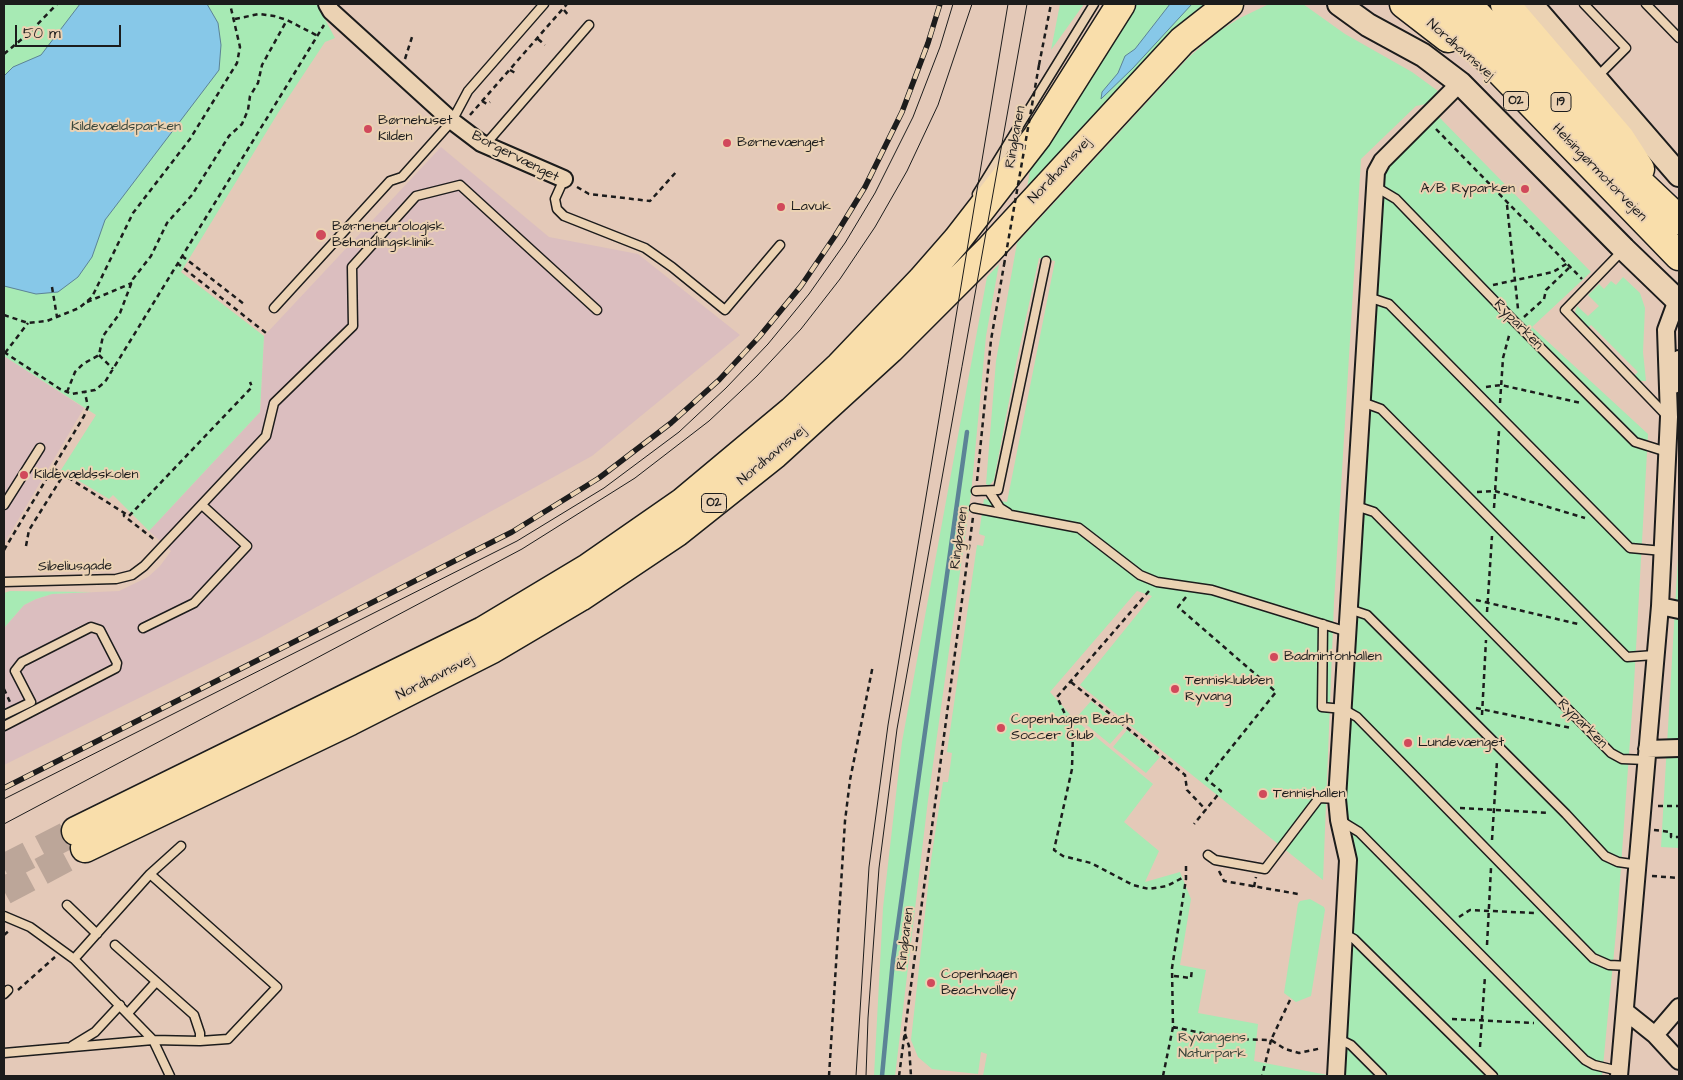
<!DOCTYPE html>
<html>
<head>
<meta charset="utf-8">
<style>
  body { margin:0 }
  #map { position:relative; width:1683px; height:1080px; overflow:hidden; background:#e4c9b8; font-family:"Architects Daughter",sans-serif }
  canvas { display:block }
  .frame { position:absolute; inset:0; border:5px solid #1c1c1c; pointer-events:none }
  .scale { position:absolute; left:15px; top:25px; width:106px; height:22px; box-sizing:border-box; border:2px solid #1c1c1c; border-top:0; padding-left:6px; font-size:15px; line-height:18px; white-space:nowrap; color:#1c1c1c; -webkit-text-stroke:4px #ebd2b3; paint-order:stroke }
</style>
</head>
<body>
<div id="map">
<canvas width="1683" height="1080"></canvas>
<div class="frame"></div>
<div class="scale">50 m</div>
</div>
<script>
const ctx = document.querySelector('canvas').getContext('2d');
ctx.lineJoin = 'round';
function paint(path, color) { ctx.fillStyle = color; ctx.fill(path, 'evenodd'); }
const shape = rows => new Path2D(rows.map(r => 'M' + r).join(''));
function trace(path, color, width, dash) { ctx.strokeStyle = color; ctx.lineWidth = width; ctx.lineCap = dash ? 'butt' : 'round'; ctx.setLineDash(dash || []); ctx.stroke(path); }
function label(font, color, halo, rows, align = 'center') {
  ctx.font = font + ' "Architects Daughter",sans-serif'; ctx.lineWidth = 4; ctx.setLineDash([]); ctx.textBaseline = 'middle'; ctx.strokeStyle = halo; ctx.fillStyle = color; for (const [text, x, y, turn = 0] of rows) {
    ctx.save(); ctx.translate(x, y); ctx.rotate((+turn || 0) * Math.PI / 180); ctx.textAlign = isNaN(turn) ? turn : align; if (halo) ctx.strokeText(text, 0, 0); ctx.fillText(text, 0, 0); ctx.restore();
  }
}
paint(shape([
  [441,147,549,237,638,254,740,335,592,456,260,638,4,765,4,628,24,605,36,599,52,594,119,591,148,577,160,566,171,551,149,531,260,412,264,336],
  [4,356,84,408,4,544]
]), '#dbbebf');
paint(shape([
  [4,4,317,4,335,38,325,42,278,113,181,272,264,336,260,412,149,531,113,495,109,499,61,470,96,415,4,356],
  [1060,4,1084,4,1051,50],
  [1135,4,1207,4,1182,24,1026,195,1032,157,1115,38],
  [1269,4,1303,4,1345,34,1412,72,1438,91,1426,104,1416,106,1361,159,1334,602,1323,880,1080,685,1152,596,1137,591,1050,692,1073,718,1153,784,1124,822,1159,851,1145,882,1180,872,1191,899,1180,965,1206,970,1198,1013,1258,1024,1254,1061,1333,1076,983,1076,987,1054,981,1052,978,1074,932,1069,918,1057,911,1040,931,860,943,782,948,782,952,753,947,752,977,545,983,546,985,536,979,534,984,499,1007,502,1055,261,1039,258,1017,359,994,480,989,486,986,484,996,361,1017,243,1188,58,1219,31,1240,18],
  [1438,116,1591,272,1532,327,1648,434,1634,684,1617,922,1602,1076,1342,1076,1354,841,1344,798,1383,171],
  [999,264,986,336,971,494,928,800,895,1076,874,1076,883,908,902,742,987,277],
  [1623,277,1640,293,1645,308,1643,352,1646,381,1639,381,1634,376,1638,372,1591,325,1587,328,1575,312,1577,306,1588,316,1599,306,1588,295,1599,284,1604,289,1611,281,1616,285],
  [1679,540,1679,848,1661,847],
  [10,591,92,592,52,594,36,599,24,605,4,628,4,593],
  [1091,701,1124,728,1110,744,1077,717],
  [1127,730,1160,757,1146,773,1113,747],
  [1310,899,1324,907,1325,910,1311,996,1296,1002,1284,993,1298,904,1300,901]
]), '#a7eab4');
const water = shape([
  [80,4,207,4,218,23,221,45,219,70,105,220,92,257,78,277,58,292,36,294,4,286,4,76,13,67,41,55,80,4],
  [1170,4,1192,4,1133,68,1101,99,1102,92,1118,73,1125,56,1135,49,1170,4]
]);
paint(water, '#87c8e8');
trace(water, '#5c8396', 1);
trace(shape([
  [882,1076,893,960,967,432]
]), '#5c8396', 4.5);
trace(shape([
  [4,868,76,831],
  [4,891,85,848]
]), '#bca699', 28, [28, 14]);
const lane = shape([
  [1584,4,1626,48,1597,77],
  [1646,4,1679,38],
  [485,145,589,25],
  [564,179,555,199,557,209,564,216,645,248,672,267,725,310,780,245],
  [1376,187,1396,199,1517,324,1635,442,1667,452],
  [977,194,1094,4],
  [1623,250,1565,310,1666,415],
  [1368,297,1389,304,1630,548,1663,551],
  [274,308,390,181,402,177,452,121,468,91,544,4],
  [1362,402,1381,409,1627,657,1654,655],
  [976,491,998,490,1046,261],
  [989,491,1000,508,1008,513],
  [4,505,40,448],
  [1356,506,1374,512,1611,753,1622,759,1646,760],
  [974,508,1079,528,1140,575,1157,582,1212,590,1348,632],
  [4,582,116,579,132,575,144,566,266,436,274,403,353,326,352,267,416,196,460,185,597,310],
  [1349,609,1367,615,1566,814,1605,856,1618,862,1639,865],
  [1323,624,1322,707,1343,709,1357,717,1593,958,1609,965,1630,966],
  [143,628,194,603,247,546,202,505],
  [4,715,31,702,15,671,22,662,91,627,100,630,117,663,116,668,4,726],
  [1341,821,1359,832,1585,1060,1594,1065,1619,1071],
  [1208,855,1215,860,1265,869,1319,798,1337,799],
  [67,905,97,934],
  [4,916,30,927,74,959,153,1040,200,1041,228,1039,277,987,150,874],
  [1345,934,1354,939,1493,1076],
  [115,945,194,1015,200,1033,200,1041],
  [74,959,150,874,181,846],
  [4,994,8,990],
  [128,1013,156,982],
  [1339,1039,1351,1045,1382,1076],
  [72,1046,95,1032,120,1005],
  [4,1053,153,1040,170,1076]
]);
const street = shape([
  [327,4,331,11,452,121,481,143,564,179],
  [1674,385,1679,359],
  [1660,606,1679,610],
  [1647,749,1679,748],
  [1625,1011,1655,1035,1679,1061],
  [1655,1035,1679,1007],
  [1336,1076,1348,860,1339,820,1337,799,1376,172,1382,161,1460,83],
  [1619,1076,1660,606,1669,417,1666,330,1677,300]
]);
const secondary = shape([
  [1339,4,1368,25,1423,55,1460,83,1624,249,1679,302],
  [1531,4,1679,175]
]);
const highway = shape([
  [1404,4,1448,38],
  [1435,4,1679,256],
  [1467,4,1605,150,1679,220],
  [1505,4,1620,138,1640,169],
  [76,831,483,631,588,568,683,502,792,411,840,366,922,280,957,240,1037,137,1121,4],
  [85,848,350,721,492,649,580,597,677,532,775,454,890,349,989,250,1182,41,1229,4]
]);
trace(lane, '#1c1c1c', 11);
trace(street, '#1c1c1c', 20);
trace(secondary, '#1c1c1c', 26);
trace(highway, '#1c1c1c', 31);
trace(shape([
  [564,10,569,16],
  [235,19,259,14,274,16,287,20,318,36],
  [538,39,545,45],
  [4,54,29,33,57,4],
  [405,59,412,37],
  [1039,65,1051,4],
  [510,70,517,74],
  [482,101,487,104,490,102],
  [470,115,567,4],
  [1436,129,1582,279],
  [577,187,589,194,650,201,677,171],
  [1507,205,1518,309],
  [182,256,244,304],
  [177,263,266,333],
  [1493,285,1553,272,1568,263],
  [52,287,57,317],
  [87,302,132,283],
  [4,315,28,323,47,321,79,308,92,297,133,213,190,139,237,63,240,47,230,4],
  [1524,317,1544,299,1546,290,1571,266],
  [4,352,60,389,72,394,95,390,105,382,324,25],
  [5,353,28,323],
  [99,355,113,369],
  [1486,387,1501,385,1581,403],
  [67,392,75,372,83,364,99,355,103,336,120,313,133,279,151,256,167,223,192,195,229,136,242,124,248,110,250,96,258,83,262,65,287,20],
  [1500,403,1503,358,1510,332],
  [53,468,129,516,252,387,250,382],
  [977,481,991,340,1004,265],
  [1477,492,1495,491,1585,518],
  [1494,508,1499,431],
  [124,512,124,516,155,540],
  [26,546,29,530,64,474],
  [4,550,84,416,88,407,85,393],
  [1149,591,1057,697,1073,731,1072,769,1054,850,1063,856,1091,863,1133,885,1149,889,1167,886,1186,876],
  [1186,597,1178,607,1276,692,1206,779,1221,791,1194,824],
  [1476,600,1578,624],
  [1487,612,1492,536],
  [1071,682,1185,775,1187,790,1206,810],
  [4,689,10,702],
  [1476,708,1571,728],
  [1482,715,1486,640],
  [1658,806,1679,806],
  [1460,808,1549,813],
  [1654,830,1671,832,1671,837,1679,837],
  [1492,840,1497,761],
  [1219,871,1224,881,1298,894],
  [1652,876,1679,878],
  [1254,887,1256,877],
  [1459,917,1470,910,1534,913],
  [4,935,10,930],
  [1487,945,1491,868],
  [1174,976,1191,978,1192,969],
  [18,990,55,957],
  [1290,1000,1271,1040,1285,1049,1299,1053,1322,1048],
  [1452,1019,1534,1023],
  [1173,1027,1231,1039,1271,1040,1262,1076],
  [905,1034,909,1046,911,1076],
  [1480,1047,1485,976],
  [829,1076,845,821,850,780,873,665],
  [899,1076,973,517],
  [1163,1076,1173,1027,1172,968,1186,879,1186,864]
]), '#1c1c1c', 2.5, [5, 4]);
trace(lane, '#ebd2b3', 8);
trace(street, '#ebd2b3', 16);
trace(secondary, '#ebd2b3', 22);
trace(highway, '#f9deab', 28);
trace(shape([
  [4,799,517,541,604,488,679,432,726,388,768,344,809,294,845,243,875,193,913,117,940,47,953,4],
  [4,824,522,549,635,478,709,421,757,376,801,329,840,279,875,227,907,171,938,105,972,4],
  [856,1076,869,867,888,725,1008,4],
  [866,1076,868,1018,879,868,897,729,1027,4]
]), '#1c1c1c', 1);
const rail = shape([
  [4,788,512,532,599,478,671,423,719,380,759,337,801,286,835,236,865,187,902,112,928,43,940,4]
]);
trace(rail, '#1c1c1c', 5.5);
trace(rail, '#ebd2b3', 4, [11]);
trace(shape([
  [1004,265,1039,65]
]), '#1c1c1c', 2.5, [5, 4]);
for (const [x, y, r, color] of [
  [368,129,5,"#d1495b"],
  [727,143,5,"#d1495b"],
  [1525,189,5,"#d1495b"],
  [781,207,5,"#d1495b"],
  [321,235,6,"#d1495b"],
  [24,475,5,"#d1495b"],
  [1274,657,5,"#d1495b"],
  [1175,689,5,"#d1495b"],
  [1001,728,5,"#d1495b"],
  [1408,743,5,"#d1495b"],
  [1263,794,5,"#d1495b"],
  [931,983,5,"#d1495b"]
]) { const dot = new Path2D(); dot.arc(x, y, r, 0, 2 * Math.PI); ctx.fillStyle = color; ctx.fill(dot); trace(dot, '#ebd2b3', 2); }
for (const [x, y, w] of [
  [1516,101,25],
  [1561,102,20],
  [714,503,25]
]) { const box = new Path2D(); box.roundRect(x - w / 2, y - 9.5, w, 19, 4); ctx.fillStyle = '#ebd2b3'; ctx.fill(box); trace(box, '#1c1c1c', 1); }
label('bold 12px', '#1c1c1c', null, [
  ["O2",1516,101],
  ["19",1561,102],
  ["O2",714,503]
]);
label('14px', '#1c1c1c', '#ebd2b3', [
  ["Nordhavnsvej",1460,50,41],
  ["Ringbanen",1016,137,-80],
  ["Borgervænget",515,157,27],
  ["Nordhavnsvej",1060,171,-47],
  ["Helsingørmotorvejen",1599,173,46],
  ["Ryparken",1518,325,46],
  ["Nordhavnsvej",772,456,-40],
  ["Ringbanen",960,538,-82],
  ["Sibeliusgade",75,567,-1],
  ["Nordhavnsvej",435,678,-27],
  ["Ryparken",1582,724,45],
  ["Ringbanen",906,939,-83]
]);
label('14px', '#1c1c1c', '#ebd2b3', [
  ["Børnehuset",378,121],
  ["Kilden",378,137],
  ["Børnevænget",737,143],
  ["A/B Ryparken",1515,189,"right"],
  ["Lavuk",791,207],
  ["Børneneurologisk",332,227],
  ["Behandlingsklinik",332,243],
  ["Kildevældsskolen",34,475],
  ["Badmintonhallen",1284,657],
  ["Tennisklubben",1185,681],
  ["Ryvang",1185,697],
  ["Copenhagen Beach",1011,720],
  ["Soccer Club",1011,736],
  ["Lundevænget",1418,743],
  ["Tennishallen",1273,794],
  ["Copenhagen",941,975],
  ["Beachvolley",941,991]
], 'left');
label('14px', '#38453a', '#ebd2b3', [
  ["Kildevældsparken",126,127],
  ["Ryvangens",1212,1038],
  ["Naturpark",1212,1054]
]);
</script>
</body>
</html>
